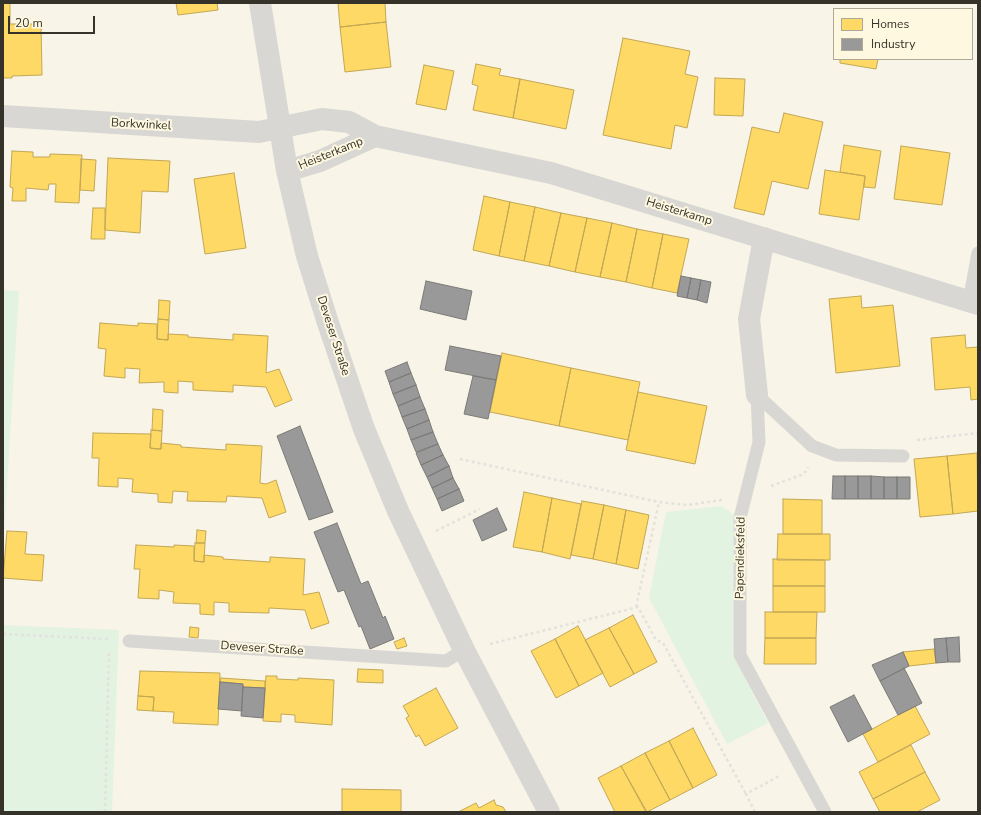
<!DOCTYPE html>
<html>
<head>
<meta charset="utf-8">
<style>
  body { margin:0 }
  #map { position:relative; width:981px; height:815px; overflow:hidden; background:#f8f4e7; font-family:"Nunito Sans",sans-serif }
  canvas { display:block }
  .frame { position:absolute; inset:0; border:4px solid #353329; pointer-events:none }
  .legend { position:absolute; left:833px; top:8px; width:140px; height:52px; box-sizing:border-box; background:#fff8e0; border:1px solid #aea997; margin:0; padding:5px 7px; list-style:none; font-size:12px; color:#353329 }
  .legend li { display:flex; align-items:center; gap:8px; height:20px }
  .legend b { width:20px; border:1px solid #aea997 }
  .scale { position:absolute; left:8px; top:16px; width:87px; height:18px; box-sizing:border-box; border:2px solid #353329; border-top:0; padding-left:5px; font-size:12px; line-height:14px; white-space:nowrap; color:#353329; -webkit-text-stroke:3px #fff8e0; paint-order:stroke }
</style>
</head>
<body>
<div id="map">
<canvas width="981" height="815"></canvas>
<div class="frame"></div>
<ul class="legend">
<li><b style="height:11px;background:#ffd966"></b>Homes</li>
<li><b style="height:11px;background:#999"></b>Industry</li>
</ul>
<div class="scale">20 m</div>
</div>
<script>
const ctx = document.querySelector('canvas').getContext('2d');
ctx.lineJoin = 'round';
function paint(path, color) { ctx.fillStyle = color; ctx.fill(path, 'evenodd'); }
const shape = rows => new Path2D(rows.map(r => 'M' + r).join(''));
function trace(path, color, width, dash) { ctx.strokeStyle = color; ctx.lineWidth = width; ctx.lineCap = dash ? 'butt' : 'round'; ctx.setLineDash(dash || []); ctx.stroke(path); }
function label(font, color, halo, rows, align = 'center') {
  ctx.font = font + ' "Nunito Sans",sans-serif'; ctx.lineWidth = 4; ctx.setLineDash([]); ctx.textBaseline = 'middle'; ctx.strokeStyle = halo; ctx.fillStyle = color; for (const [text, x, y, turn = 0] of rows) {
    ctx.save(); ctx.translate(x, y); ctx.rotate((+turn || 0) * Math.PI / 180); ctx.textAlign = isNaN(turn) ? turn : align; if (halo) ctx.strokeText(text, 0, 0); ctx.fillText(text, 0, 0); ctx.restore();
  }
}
paint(shape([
  [3,290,19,291,3,550],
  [722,506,734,515,733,655,768,723,727,744,649,598,666,512],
  [3,625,119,630,112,812,3,812]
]), '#e2f3e2');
const homes = shape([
  [3,3,10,3,10,24,41,24,42,75,12,76,12,78,3,78,3,3],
  [176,3,217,3,218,10,178,15,176,3],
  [338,3,385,3,386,22,340,27,338,3],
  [386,22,391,67,345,72,340,27,386,22],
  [623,38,690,51,685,74,698,77,687,128,675,125,671,149,603,135,623,38],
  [840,59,878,59,876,69,840,63,840,59],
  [476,64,501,69,499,75,520,79,513,118,473,110,478,86,472,84,476,64],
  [424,65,454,71,446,110,416,104,424,65],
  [715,78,745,79,743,116,714,115,715,78],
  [520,79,574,90,566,129,513,118,520,79],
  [784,113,823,122,808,189,772,181,764,215,734,208,752,127,779,133,784,113],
  [844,145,881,151,875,188,864,187,865,176,840,172,844,145],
  [901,146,950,153,942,205,894,199,901,146],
  [12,151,33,152,33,157,50,157,50,154,82,155,79,203,55,202,56,184,49,184,48,190,26,188,26,201,12,201,13,188,10,187,12,151],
  [108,158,170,161,168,192,142,191,140,233,105,230,108,158],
  [81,159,96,160,94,191,80,190,81,159],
  [825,170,865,176,859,220,819,214,825,170],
  [234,173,246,248,205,254,194,179,234,173],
  [484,196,510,202,499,256,473,250,484,196],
  [510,202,535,207,524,261,499,256,510,202],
  [535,207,561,213,549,266,524,261,535,207],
  [93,208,105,208,105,239,91,239,93,208],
  [561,213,587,218,575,272,549,266,561,213],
  [587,218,612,223,600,277,575,272,587,218],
  [612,223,637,229,626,282,600,277,612,223],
  [637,229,663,234,652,288,626,282,637,229],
  [663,234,689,239,677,293,652,288,663,234],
  [861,296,862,308,893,305,900,366,836,373,829,299,861,296],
  [159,300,170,301,169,320,158,319,159,300],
  [158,319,169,320,168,340,157,339,158,319],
  [100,323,138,326,138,323,157,324,157,339,168,340,168,334,188,335,188,337,233,340,233,334,268,336,266,373,279,369,292,400,275,407,266,387,233,385,233,392,193,390,193,382,178,381,178,393,164,392,164,382,139,383,140,369,125,368,125,378,104,376,106,349,98,348,100,323],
  [965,335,966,348,978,347,978,399,971,400,970,387,935,390,931,338,965,335],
  [502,353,571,368,559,426,490,412,502,353],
  [571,368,640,382,628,440,559,426,571,368],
  [638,392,707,406,695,464,626,450,638,392],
  [153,409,163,410,162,431,152,430,153,409],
  [151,430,162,431,161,449,150,448,151,430],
  [93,433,151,434,150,448,156,449,161,449,161,443,181,445,181,447,226,450,226,444,262,446,260,483,266,484,276,480,286,512,269,518,262,498,227,496,226,502,187,501,188,492,173,491,172,503,158,502,158,494,132,492,133,479,118,478,118,487,98,486,99,458,92,458,93,433],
  [977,453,978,511,953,514,947,456,977,453],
  [947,456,953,514,920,517,914,459,947,456],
  [524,492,552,498,542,552,513,547,524,492],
  [552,498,581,504,570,559,542,552,552,498],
  [783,499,822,500,822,534,783,534,783,499],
  [582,501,604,505,593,559,571,555,582,501],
  [604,505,626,510,616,564,593,559,604,505],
  [626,510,649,515,638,569,616,564,626,510],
  [197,530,206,531,205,543,196,543,197,530],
  [7,531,27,532,25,554,44,555,42,581,3,578,7,531],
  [778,534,830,534,830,560,777,560,778,534],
  [195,543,205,543,204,562,194,561,195,543],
  [136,545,174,547,174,545,194,546,194,561,204,562,204,555,223,557,223,559,270,562,270,557,305,559,303,595,319,592,329,623,311,629,305,610,269,608,269,613,229,612,229,603,214,602,214,615,200,614,200,604,173,603,174,592,159,590,159,599,138,598,140,569,134,569,136,545],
  [773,559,825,560,825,586,773,586,773,559],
  [773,586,825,586,825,612,773,612,773,586],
  [765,612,817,612,816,638,765,638,765,612],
  [633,615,657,662,634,674,609,628,633,615],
  [578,626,603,673,579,686,555,639,578,626],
  [190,627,199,628,198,638,189,637,190,627],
  [609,628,634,674,610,687,585,640,609,628],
  [404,638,407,646,397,649,394,642,404,638],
  [765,638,816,638,816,664,764,664,765,638],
  [555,639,579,686,556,698,531,651,555,639],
  [934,649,936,663,909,666,903,652,934,649],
  [358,669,383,670,383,683,357,682,358,669],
  [140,671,220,673,218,725,173,723,174,712,153,711,154,697,138,696,140,671],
  [266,676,277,676,277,679,298,680,298,678,334,680,332,725,295,722,295,715,281,714,281,722,263,721,266,676],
  [221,678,265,681,265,688,243,687,243,684,220,682,221,678],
  [436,688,458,728,425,746,419,735,416,737,406,718,409,716,403,706,436,688],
  [138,696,154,697,153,711,137,710,138,696],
  [915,706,930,734,878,762,863,734,915,706],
  [693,728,717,775,693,788,669,741,693,728],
  [669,741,693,788,670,800,645,753,669,741],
  [911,745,925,772,873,799,859,772,911,745],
  [645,753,670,800,647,812,621,766,645,753],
  [621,766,646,812,615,812,598,778,621,766],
  [925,772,940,800,917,812,880,812,873,799,925,772],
  [342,789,401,790,401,812,342,812,342,789],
  [494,800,496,805,503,807,506,812,458,812,476,803,479,808,494,800]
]);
paint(homes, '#ffd966');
trace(homes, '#c2a754', 1);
const industry = shape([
  [681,276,691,278,687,298,677,296,681,276],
  [691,278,701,280,697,300,687,298,691,278],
  [701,280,711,282,707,303,697,300,701,280],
  [426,281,472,291,466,320,420,309,426,281],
  [450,346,501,356,496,380,445,370,450,346],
  [407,362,411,373,389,382,385,371,407,362],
  [411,373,416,385,393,394,389,382,411,373],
  [473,376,496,380,488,419,464,414,473,376],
  [416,385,420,397,398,406,393,394,416,385],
  [420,397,425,409,402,417,398,406,420,397],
  [425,409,429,420,407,429,402,417,425,409],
  [429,420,433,432,411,440,407,429,429,420],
  [300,426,333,512,309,520,277,436,300,426],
  [433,432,438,444,416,452,411,440,433,432],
  [438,444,443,455,421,465,416,453,438,444],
  [443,455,449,466,427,477,421,465,443,455],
  [449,466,453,478,432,488,427,477,449,466],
  [833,476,845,476,845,499,832,499,833,476],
  [845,476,858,476,858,499,845,499,845,476],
  [858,476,871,476,871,499,858,499,858,476],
  [871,476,884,477,884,499,871,499,871,476],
  [884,477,897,477,897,499,884,499,884,477],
  [897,477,910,477,910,499,897,499,897,477],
  [453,478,459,489,437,499,432,488,453,478],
  [459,489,464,501,442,511,437,499,459,489],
  [497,508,507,530,482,541,473,520,497,508],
  [337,523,361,584,368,581,383,618,385,616,394,639,370,649,361,626,359,627,344,590,338,592,314,532,337,523],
  [959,637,960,662,948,662,946,638,959,637],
  [946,638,948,662,936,663,934,639,946,638],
  [903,652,909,666,880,681,872,665,903,652],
  [904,668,922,703,898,715,880,681,904,668],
  [220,682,243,684,242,711,218,709,220,682],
  [243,687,265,688,263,718,241,716,243,687],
  [854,695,872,729,848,742,830,707,854,695]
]);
paint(industry, '#999');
trace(industry, '#7b7a77', 1);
trace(shape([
  [917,440,978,433],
  [460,459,659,502,687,505,722,500],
  [771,486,804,474,808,467],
  [436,531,480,509],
  [636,607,659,502],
  [3,634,108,639],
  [490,644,638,607,656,640,663,643,746,794],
  [105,812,109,651],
  [755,812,746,794,781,775]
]), '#e4e2de', 2.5, [3, 3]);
trace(shape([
  [969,301,978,253],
  [757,395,759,442,740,518,740,655,825,812],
  [757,395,812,446,836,455,903,456],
  [129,641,446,661,464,650]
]), '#d8d7d3', 13);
trace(shape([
  [260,3,287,171,307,256,328,323,364,429,398,511,464,650,549,812],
  [3,116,259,132,322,119,349,122,375,136,320,161,287,171],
  [375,136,551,173,978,304],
  [757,395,749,319,764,238]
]), '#d8d7d3', 22);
label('12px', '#353329', '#fff8e0', [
  ["Borkwinkel",141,125,3],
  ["Heisterkamp",331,154,-22],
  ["Heisterkamp",679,212,17],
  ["Deveser Straße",333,336,72],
  ["Papendieksfeld",741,558,-89],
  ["Deveser Straße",262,649,4]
]);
</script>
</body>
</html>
